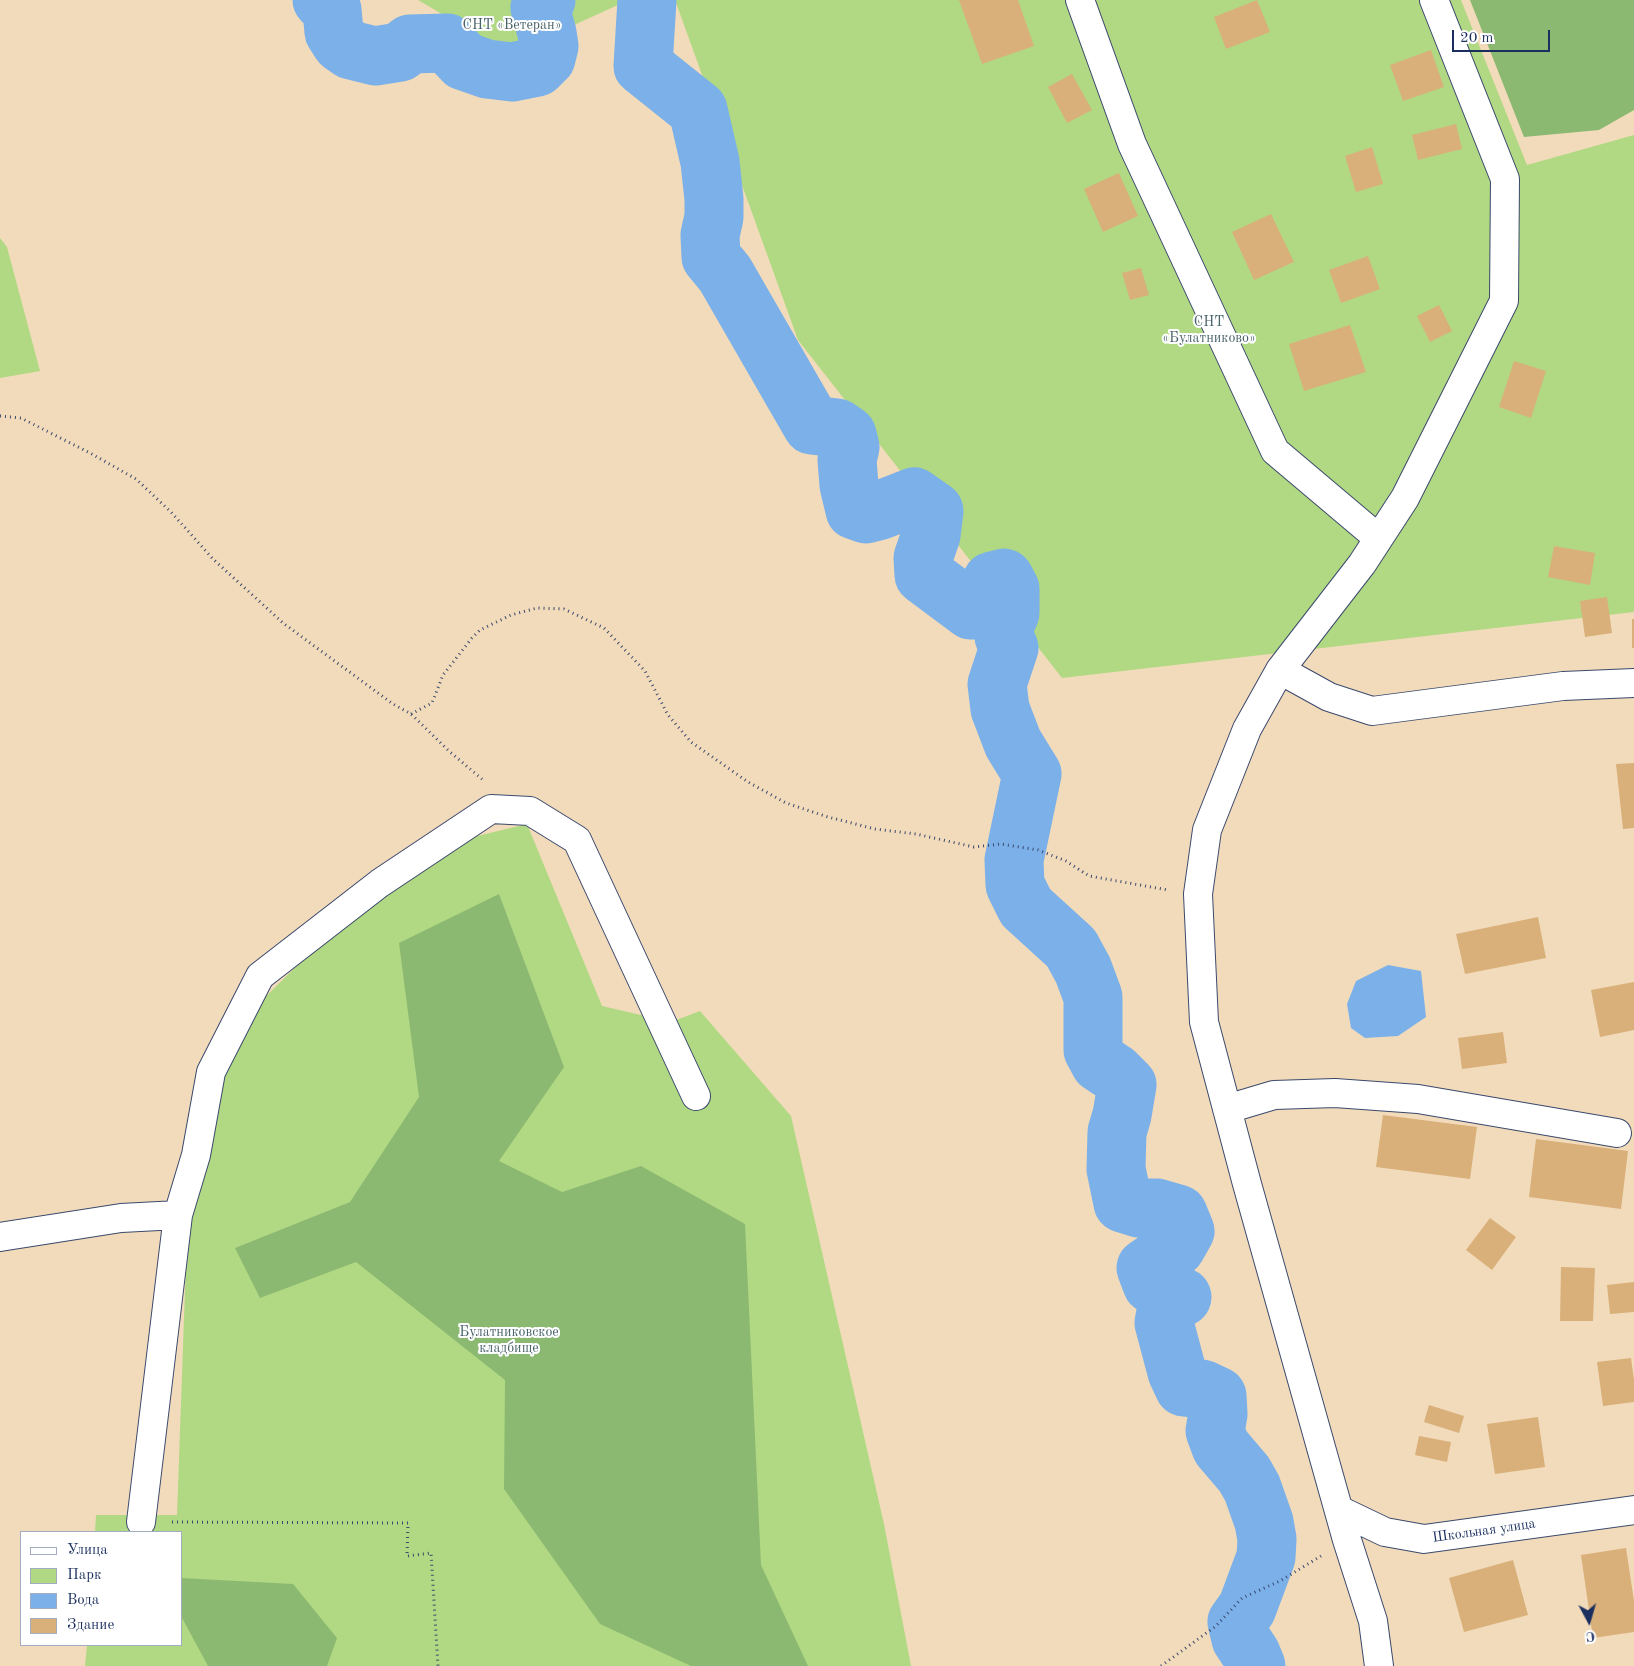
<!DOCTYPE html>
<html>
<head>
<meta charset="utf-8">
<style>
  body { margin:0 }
  #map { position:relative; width:1634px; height:1666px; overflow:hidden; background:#f2dbbb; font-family:"Old Standard TT",serif }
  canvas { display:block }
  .legend { position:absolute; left:20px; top:1531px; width:162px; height:115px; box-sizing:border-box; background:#fff; border:1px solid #a4acbf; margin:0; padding:6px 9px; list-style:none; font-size:15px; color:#1b2f5e }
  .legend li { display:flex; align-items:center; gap:10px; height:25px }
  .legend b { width:25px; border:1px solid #a4acbf }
  .north { position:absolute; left:1564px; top:1596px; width:50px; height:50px; -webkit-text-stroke:4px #fff; paint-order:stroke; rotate:174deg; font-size:14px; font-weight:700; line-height:20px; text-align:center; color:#1b2f5e }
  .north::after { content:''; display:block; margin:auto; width:18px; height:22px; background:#1b2f5e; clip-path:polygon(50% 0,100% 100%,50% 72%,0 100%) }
  .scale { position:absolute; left:1452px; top:30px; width:98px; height:22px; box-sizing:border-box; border:2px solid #1b2f5e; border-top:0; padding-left:6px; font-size:15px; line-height:18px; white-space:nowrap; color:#1b2f5e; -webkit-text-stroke:4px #fff; paint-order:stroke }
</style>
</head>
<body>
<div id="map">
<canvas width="1634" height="1666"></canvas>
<ul class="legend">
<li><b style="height:6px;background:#fff"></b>Улица</li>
<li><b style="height:14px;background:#b1d983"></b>Парк</li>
<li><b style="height:14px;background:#7bb0e9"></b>Вода</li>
<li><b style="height:14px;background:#d9b07a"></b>Здание</li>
</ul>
<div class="north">С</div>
<div class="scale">20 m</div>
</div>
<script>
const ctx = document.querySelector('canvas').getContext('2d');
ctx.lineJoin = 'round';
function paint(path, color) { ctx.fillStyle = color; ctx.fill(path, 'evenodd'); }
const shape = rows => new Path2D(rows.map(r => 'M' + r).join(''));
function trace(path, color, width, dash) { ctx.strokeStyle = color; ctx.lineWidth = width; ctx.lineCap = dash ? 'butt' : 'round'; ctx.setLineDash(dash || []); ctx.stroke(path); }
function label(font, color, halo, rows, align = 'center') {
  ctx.font = font + ' "Old Standard TT",serif'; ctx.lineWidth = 4; ctx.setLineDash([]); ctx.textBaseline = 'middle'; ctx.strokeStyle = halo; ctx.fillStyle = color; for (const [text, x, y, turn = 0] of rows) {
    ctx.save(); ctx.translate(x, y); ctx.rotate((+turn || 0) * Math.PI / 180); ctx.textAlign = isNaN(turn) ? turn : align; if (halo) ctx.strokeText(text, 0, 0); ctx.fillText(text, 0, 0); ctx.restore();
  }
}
paint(shape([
  [418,0,629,0,510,54],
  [675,0,1461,0,1527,165,1634,135,1634,612,1062,678,798,340],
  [0,238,7,247,40,371,0,378],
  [527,824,602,1006,671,1022,700,1011,791,1116,884,1524,911,1666,85,1666,87,1645,181,1645,181,1532,95,1532,96,1515,177,1515,187,1234,237,1025,337,926,469,838]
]), '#b1d983');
paint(shape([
  [1470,0,1634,0,1634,110,1599,130,1524,137],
  [499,894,564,1067,499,1161,562,1192,641,1166,745,1224,761,1565,808,1666,691,1666,600,1624,504,1489,505,1380,356,1262,260,1298,235,1248,350,1202,419,1097,399,943],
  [181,1578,293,1584,337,1638,327,1666,208,1666,181,1616]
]), '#8cb971');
paint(shape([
  [1388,965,1421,971,1426,1017,1398,1036,1365,1038,1351,1028,1347,1004,1356,981]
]), '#7bb0e9');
trace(shape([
  [322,0,332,10,334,32,341,43,351,50,375,56,400,52,410,44,447,43,464,61,487,69,512,72,537,67,546,58,549,46,547,33,540,8,546,0],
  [647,0,643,66,698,110,710,162,714,199,714,217,710,235,711,257,725,274,812,425,837,428,847,435,850,447,847,460,849,485,855,510,866,514,878,511,914,497,934,511,931,535,923,558,924,575,971,610,981,604,992,581,1004,578,1010,589,1010,613,1005,624,1004,637,1009,648,997,684,1000,709,1013,743,1032,774,1014,860,1015,885,1026,907,1071,948,1083,970,1093,997,1093,1050,1100,1063,1115,1073,1127,1085,1122,1115,1117,1132,1116,1169,1123,1203,1139,1208,1157,1208,1178,1214,1185,1231,1176,1247,1146,1268,1152,1284,1182,1297,1167,1306,1164,1323,1177,1372,1184,1387,1202,1389,1217,1396,1218,1414,1215,1431,1221,1447,1244,1474,1252,1488,1264,1522,1267,1539,1266,1557,1247,1608,1237,1622,1241,1639,1251,1654,1256,1666]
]), '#7bb0e9', 59);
paint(shape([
  [959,0,1018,0,1034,46,982,64],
  [1257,0,1270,32,1226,49,1214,17],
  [1431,50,1444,87,1403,101,1390,65],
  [1072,74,1092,110,1067,123,1048,87],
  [1456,124,1462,149,1418,160,1412,135],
  [1372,147,1383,184,1356,192,1345,156],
  [1119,173,1138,216,1103,232,1084,189],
  [1271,214,1294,262,1254,280,1232,232],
  [1368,256,1380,289,1341,303,1329,270],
  [1141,268,1149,295,1130,300,1122,273],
  [1439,305,1452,331,1430,342,1417,316],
  [1350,325,1366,372,1304,391,1289,344],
  [1514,361,1546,371,1531,418,1499,407],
  [1554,546,1595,553,1590,585,1548,577],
  [1607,597,1612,633,1585,637,1580,601],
  [1632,619,1634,619,1634,648,1632,648],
  [1634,763,1634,828,1623,829,1616,764],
  [1538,917,1546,958,1465,974,1456,934],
  [1634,982,1634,1030,1600,1037,1591,990],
  [1503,1032,1507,1063,1462,1069,1458,1038],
  [1383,1115,1477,1127,1470,1179,1376,1167],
  [1536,1139,1628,1151,1621,1209,1529,1197],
  [1490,1218,1516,1237,1492,1270,1466,1250],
  [1561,1267,1595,1268,1593,1321,1560,1321],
  [1634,1282,1634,1312,1610,1314,1607,1285],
  [1631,1358,1634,1380,1634,1402,1603,1406,1597,1362],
  [1429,1405,1464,1416,1459,1433,1424,1422],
  [1538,1417,1545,1467,1495,1474,1487,1424],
  [1419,1436,1451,1442,1447,1462,1415,1455],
  [1626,1548,1634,1601,1634,1632,1593,1638,1581,1555],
  [1513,1560,1528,1615,1464,1632,1449,1578]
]), '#d9b07a');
const minor = shape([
  [1080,0,1132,144,1275,451,1378,538],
  [1280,670,1329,697,1372,711,1563,686,1634,683],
  [1227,1109,1274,1095,1335,1093,1418,1099,1617,1133],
  [178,1215,196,1155,211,1072,260,976,380,883,491,809,530,811,577,840,696,1096],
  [0,1237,121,1218,178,1215,141,1522],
  [1339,1510,1385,1532,1424,1539,1634,1510],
  [1379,1666,1373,1621,1347,1540,1247,1184,1204,1022,1198,894,1207,830,1247,729,1280,670,1362,564,1405,498,1504,301,1505,179,1434,0]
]);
trace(minor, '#3b496c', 30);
trace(shape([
  [0,416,21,418,90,453,136,479,171,512,213,559,283,623,393,704,411,714,449,751,483,780],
  [411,714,432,703,443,675,472,638,480,630,511,615,537,608,564,609,604,628,645,671,668,715,691,742,748,782,786,803,828,817,875,829,916,834,974,847,1001,844,1038,850,1066,861,1089,876,1168,890],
  [172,1522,408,1523,407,1556,431,1553,438,1666],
  [1161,1666,1216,1626,1242,1598,1280,1581,1321,1556]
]), '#3b496c', 3, [1, 4]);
trace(minor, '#fff', 28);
label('14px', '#486269', '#fff', [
  ["СНТ «Ветеран»",512,25],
  ["СНТ",1209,322],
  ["«Булатниково»",1209,338],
  ["Булатниковское",509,1332],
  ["кладбище",509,1348]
]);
label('14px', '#1b2f5e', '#fff', [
  ["Школьная улица",1484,1531,-8]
]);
</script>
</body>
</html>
